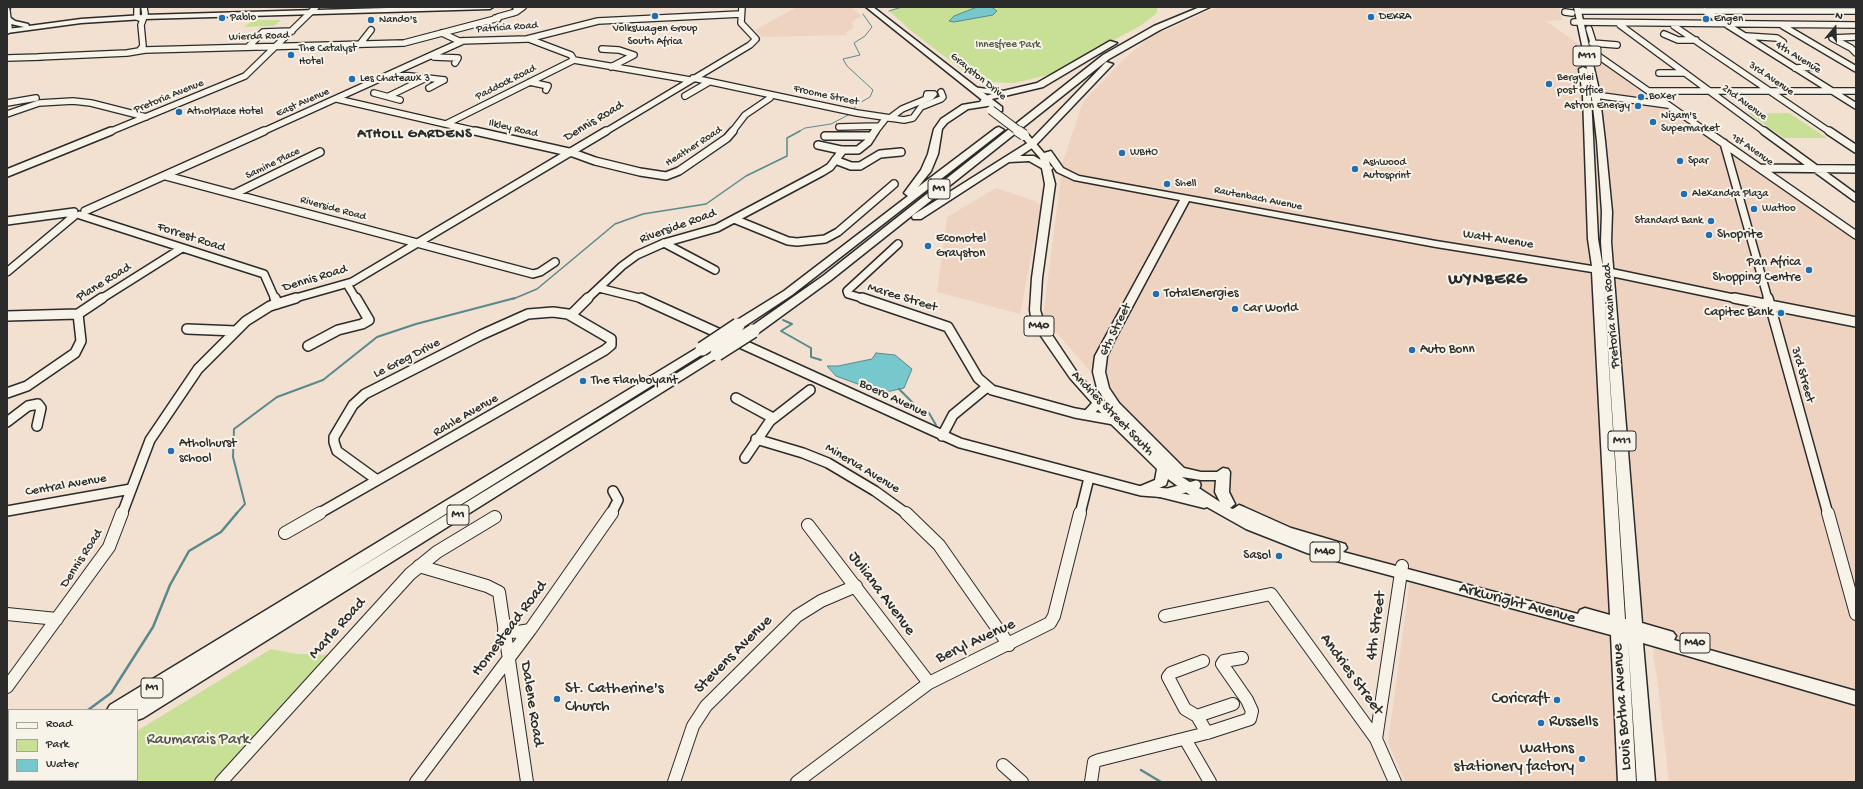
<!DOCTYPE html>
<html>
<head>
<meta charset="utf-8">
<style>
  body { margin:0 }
  #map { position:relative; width:1863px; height:789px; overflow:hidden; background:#f2e0d1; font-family:"Gochi Hand",sans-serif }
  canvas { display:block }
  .frame { position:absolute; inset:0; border:8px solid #2b2b2b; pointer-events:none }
  .legend { position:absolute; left:8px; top:709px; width:130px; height:72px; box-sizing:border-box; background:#f7f3e8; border:1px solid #a5a39c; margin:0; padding:5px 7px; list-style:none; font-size:12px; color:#2b2b2b }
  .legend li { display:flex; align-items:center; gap:8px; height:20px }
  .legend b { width:20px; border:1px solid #a5a39c }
  .north { position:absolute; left:1815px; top:8px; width:40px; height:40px; -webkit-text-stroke:3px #f7f3e8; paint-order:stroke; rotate:19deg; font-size:11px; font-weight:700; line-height:16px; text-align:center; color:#2b2b2b }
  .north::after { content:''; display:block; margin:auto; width:14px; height:18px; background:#2b2b2b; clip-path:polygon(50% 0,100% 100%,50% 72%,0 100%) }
</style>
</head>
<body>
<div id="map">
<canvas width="1863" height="789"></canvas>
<div class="frame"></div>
<ul class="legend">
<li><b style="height:5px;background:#f7f3e8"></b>Road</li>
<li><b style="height:11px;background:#c7e096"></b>Park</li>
<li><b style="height:11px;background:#77c8cd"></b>Water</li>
</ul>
<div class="north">N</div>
</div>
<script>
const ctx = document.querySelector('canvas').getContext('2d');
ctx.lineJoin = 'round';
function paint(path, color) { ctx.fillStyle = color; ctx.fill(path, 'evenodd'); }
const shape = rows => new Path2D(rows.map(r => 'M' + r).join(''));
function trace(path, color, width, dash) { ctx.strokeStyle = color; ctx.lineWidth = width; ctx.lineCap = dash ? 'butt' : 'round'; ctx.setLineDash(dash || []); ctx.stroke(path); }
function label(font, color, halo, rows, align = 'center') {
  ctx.font = font + ' "Gochi Hand",sans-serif'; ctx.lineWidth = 4; ctx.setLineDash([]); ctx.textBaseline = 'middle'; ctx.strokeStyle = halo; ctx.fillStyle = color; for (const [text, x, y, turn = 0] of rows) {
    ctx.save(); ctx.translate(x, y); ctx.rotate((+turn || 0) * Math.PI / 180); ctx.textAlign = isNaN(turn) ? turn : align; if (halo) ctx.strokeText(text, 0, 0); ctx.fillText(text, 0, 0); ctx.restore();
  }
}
paint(shape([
  [797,7,851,7,862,16,854,20,852,23,854,28,846,32,847,35,762,37,755,30],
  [1221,7,1559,7,1562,20,1546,21,1856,239,1856,782,1669,782,1657,678,1653,657,1654,647,1610,635,1622,782,1405,782,1388,742,1410,580,1293,549,1196,493,1043,317,1063,161,1083,102,1126,57,1159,30,1165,31,1205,12],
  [996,188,1035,201,1041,206,1020,314,937,292,947,217]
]), '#efd3c1');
paint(shape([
  [902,7,1157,7,1157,13,1140,26,1095,50,1060,72,1014,83,987,82,969,75,915,34,889,11],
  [254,20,281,20,274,26,244,27],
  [1748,113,1789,113,1827,138,1784,138],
  [271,649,298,654,332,655,215,782,54,782,57,780,137,780,137,731]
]), '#c7e096');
const water = shape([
  [977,7,991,7,997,11,993,15,954,22,949,21,954,16,977,7],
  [876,353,895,355,912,369,904,388,882,393,836,376,827,366,838,366,872,359,876,353]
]);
paint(water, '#77c8cd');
trace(water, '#59898c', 1);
trace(shape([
  [889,11,902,7],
  [798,132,805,128,831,124,852,113,856,105,870,97,873,90,847,66,843,59,860,55,854,43,865,36,872,27,863,14]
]), '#59898c', 1);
trace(shape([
  [513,299,537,289,615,224,643,214,706,204,746,176,787,156,787,138,800,131]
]), '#59898c', 1.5);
trace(shape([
  [783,320,792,324,781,331,811,348,811,357,821,360],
  [899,389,915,405,929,413,936,425],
  [236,514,245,504,233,457,234,429,277,397,323,380,377,337,416,324,515,298]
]), '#59898c', 2);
trace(shape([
  [88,710,111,693,153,627,170,585,189,551,221,532,237,513],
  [7,767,9,766],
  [1141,770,1161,782]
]), '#59898c', 2.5);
const minorFar3 = shape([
  [137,7,137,17,142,19],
  [7,11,9,28,7,31],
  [1578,11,1856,11],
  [1705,11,1856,106],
  [1565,12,1572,13],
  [495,18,498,19,498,17,516,12,523,7],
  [1574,22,1856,25],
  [1620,25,1765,132],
  [1674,26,1830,132],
  [1783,26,1856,69],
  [1589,29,1597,55,1707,132],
  [442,33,459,41,527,39,598,21,741,14],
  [1664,34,1678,40,1696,40],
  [1746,36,1777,38,1783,42,1781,43,1783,45],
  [1856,37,1832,38,1851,48,1856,53],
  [529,39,571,55,574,60,690,80],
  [1592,43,1617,45],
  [360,44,371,30],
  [248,47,263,32,292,31],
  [602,49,619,50,634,55,611,67],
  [140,50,143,46,141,25,145,14,144,7],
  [38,57,127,53,145,50,404,43,495,19],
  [434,57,458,58,455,63],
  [7,58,42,57],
  [1795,68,1816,67],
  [1659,73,1685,73],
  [394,74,444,80],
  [693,78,857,113,904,120,913,118,921,107,941,99,943,97,941,92],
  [530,82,548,86,546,90],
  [429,88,444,80],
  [1650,91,1856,91],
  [374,93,400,100],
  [1588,94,1668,105],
  [389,96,426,78],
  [685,96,709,82],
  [337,99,480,132],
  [7,103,36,98],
  [7,114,39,103,73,101,91,103,146,117],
  [890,118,902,109,931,97,934,94,927,94,926,99],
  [446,124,574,60],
  [839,127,879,126],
  [109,132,245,76,316,7],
  [262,132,463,41],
  [605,132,750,45,756,39,741,23,742,7],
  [732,132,745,115,770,98],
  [875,132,886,118]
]);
const minorFar2 = shape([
  [475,131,573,153,595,161,640,172,666,176,679,171,727,138,733,131],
  [1706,131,1856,235],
  [1764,131,1856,198],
  [1829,131,1856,149],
  [825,136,872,136],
  [1724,143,1768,299],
  [818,145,841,150,858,150,868,142,875,131],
  [835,160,851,166,860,166,880,154,901,152],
  [1760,168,1856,169],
  [7,173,111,131],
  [166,176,533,274,540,272,555,262],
  [234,194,320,152],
  [85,211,264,131],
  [80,215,264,274,275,299],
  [734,219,788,241,797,242,825,239,838,232,894,184],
  [7,221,74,212],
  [664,243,715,270],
  [7,272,74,216],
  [1609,272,1738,299],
  [347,284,356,299],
  [599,288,643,299],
  [101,299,182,248],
  [292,299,352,282,606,131],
  [587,299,622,266,637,255,664,243,717,228,822,172,830,167,843,150],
  [865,299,848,294,847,291,898,244]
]);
const minorFar1 = shape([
  [275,298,277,304],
  [641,298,960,443,1141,491,1168,493,1196,485],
  [862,298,948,327,978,378,992,390,1075,413,1114,420],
  [1734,298,1856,322],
  [1768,298,1828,514],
  [571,315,588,298],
  [7,316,78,314],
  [187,329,236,331],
  [308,346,338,330,362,324,369,320,356,298],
  [7,393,27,386,75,353,81,341,78,314,102,298],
  [736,398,773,418],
  [1087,415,1098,403],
  [7,422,28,406,38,404,41,408,37,426],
  [942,436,953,415,987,387],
  [756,439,803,453,828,463,875,491,907,514],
  [745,458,770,421,810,390],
  [7,511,131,489],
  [122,514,150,440,198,369,246,321,270,306,296,298],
  [318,514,605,350,611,345,611,339,568,314,553,312,528,314,481,335,365,394,353,405,334,437,334,442,337,451,377,480],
  [611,514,618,500,613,491],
  [1080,514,1089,478]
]);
const minor = shape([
  [906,513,939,545,1009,645],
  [1828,513,1856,614],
  [808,525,929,683],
  [285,533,320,513],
  [419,566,487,586,499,592,527,782],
  [7,614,57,619],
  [1165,616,1271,594,1376,739,1395,782],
  [504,631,518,632,530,630],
  [1203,661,1171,673,1168,677,1185,709,1197,716,1207,733],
  [7,687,109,547,122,513],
  [1197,716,1233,704],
  [1185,739,1210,782],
  [1376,739,1402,566],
  [1003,765,1022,782],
  [221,782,410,574,437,552,495,517],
  [416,782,530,630,612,513],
  [674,782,693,726,706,706,797,616,821,601,856,586],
  [797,782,929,683,1050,623,1054,616,1080,513],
  [1091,782,1094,762,1099,760,1207,733,1250,719,1252,711,1247,700,1222,664,1224,661,1242,658]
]);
const major = shape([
  [7,7,10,7,10,8,7,10,7,7],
  [421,7,493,7,490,9,144,19,81,23,7,33,7,29,24,27,11,24,7,21,8,16,15,21,28,24,29,26,81,19,144,15,421,7],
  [512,7,519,7,521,9,514,15,511,13,514,9,512,7],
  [866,7,873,7,1002,107,1002,111,996,111,866,7],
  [1574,7,1580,7,1599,90,1605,141,1612,212,1611,242,1642,623,1673,632,1676,636,1674,640,1856,691,1856,705,1643,643,1655,782,1637,782,1628,639,1636,782,1618,782,1611,635,1307,553,1246,529,1207,507,1204,508,1156,496,1154,493,1156,490,1161,489,1190,495,1168,479,1166,485,1146,494,1136,494,1134,491,1136,488,1155,480,1157,469,1110,423,1070,378,1032,323,1030,310,1032,278,1045,184,1040,158,1020,135,1024,132,1027,133,1044,153,1051,151,1063,168,1079,176,1436,241,1592,266,1588,239,1583,96,1579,69,1583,67,1587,69,1574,7],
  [1587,69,1591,90,1597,141,1602,212,1601,242,1603,268,1598,239,1591,96,1587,69],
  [1049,161,1057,172,1074,180,1180,200,1095,356,1093,372,1097,388,1111,409,1128,426,1118,417,1078,374,1044,323,1040,310,1042,278,1055,184,1049,161],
  [1189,201,1436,247,1592,272,1610,615,1585,608,1580,610,1578,614,1343,552,1347,548,1345,544,1291,528,1244,507,1239,505,1233,509,1230,508,1235,504,1229,492,1230,472,1228,469,1223,468,1217,472,1201,472,1184,468,1119,403,1109,388,1105,372,1107,356,1114,341,1189,201],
  [1603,274,1626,619,1625,619,1603,274],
  [1182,477,1201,480,1216,480,1215,492,1220,502,1182,477]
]);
const highway = shape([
  [1200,7,1210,7,1160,30,1109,59,831,280,757,334,749,334,747,331,749,328,823,276,1103,55,1154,26,1200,7],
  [1110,41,1117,43,1043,87,992,99,990,101,994,101,994,105,968,109,947,123,942,129,938,154,931,171,918,187,996,128,999,127,1004,130,792,295,742,328,734,328,732,325,734,322,784,291,908,196,904,193,921,170,928,154,934,129,941,119,962,105,980,102,983,97,992,94,972,91,972,87,1003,91,1037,83,1110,41],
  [1106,62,1113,64,1035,146,1020,156,1034,156,1051,166,1053,168,1051,170,1045,170,1029,161,1009,162,921,219,913,219,912,217,913,215,1029,142,1106,62],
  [702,345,708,349,706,352,343,578,713,351,721,351,723,354,143,718,137,720,137,710,107,710,110,705,702,345],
  [9,767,9,780,16,780,13,782,7,782,7,768,9,767],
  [18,780,38,780,37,782,17,782,18,780]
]);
trace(minorFar3, '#2b2b2b', 8);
trace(minorFar2, '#2b2b2b', 10);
trace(minorFar1, '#2b2b2b', 12);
trace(minor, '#2b2b2b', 14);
trace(major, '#2b2b2b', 3);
trace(highway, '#2b2b2b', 3);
trace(minorFar3, '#f7f3e8', 5.5);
trace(minorFar2, '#f7f3e8', 7);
trace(minorFar1, '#f7f3e8', 9);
trace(minor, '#f7f3e8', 12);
paint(major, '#f7f3e8');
paint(highway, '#f7f3e8');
const majorBridgeFar1 = shape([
  [991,110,1020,132]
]);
const majorBridge = shape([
  [1018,131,1024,135]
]);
const highwayBridge = shape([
  [702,349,738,325],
  [717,354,753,331]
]);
trace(majorBridgeFar1, '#2b2b2b', 10, []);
trace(majorBridge, '#2b2b2b', 12, []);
trace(highwayBridge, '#2b2b2b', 16, []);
trace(majorBridgeFar1, '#f7f3e8', 8);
trace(majorBridge, '#f7f3e8', 10);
trace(highwayBridge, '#f7f3e8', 13);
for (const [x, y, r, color] of [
  [655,16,4,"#1f6fb2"],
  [1371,17,4,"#1f6fb2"],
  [222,18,4,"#1f6fb2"],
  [1706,19,4,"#1f6fb2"],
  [371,20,4,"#1f6fb2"],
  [291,55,4,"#1f6fb2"],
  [352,79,4,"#1f6fb2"],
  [1549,84,4,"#1f6fb2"],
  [1641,97,4,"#1f6fb2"],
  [1638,106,4,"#1f6fb2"],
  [179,112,4,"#1f6fb2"],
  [1653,122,4,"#1f6fb2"],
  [1122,153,4,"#1f6fb2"],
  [1680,161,4,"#1f6fb2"],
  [1355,169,4,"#1f6fb2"],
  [1167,184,4,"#1f6fb2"],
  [1684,194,4,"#1f6fb2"],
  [1754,209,4,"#1f6fb2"],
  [1711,221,4,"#1f6fb2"],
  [1709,235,4,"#1f6fb2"],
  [928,246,4,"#1f6fb2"],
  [1809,270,4,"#1f6fb2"],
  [1156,294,4,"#1f6fb2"],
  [1235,309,4,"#1f6fb2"],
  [1781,313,4,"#1f6fb2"],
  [1412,350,4,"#1f6fb2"],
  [583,381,4,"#1f6fb2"],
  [171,451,4,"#1f6fb2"],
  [1279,556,4,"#1f6fb2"],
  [557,699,4,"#1f6fb2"],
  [1557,700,4,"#1f6fb2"],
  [1541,723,4,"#1f6fb2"],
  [1582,759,4,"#1f6fb2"]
]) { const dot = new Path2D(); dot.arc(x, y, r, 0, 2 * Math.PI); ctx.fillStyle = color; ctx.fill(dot); trace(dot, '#f7f3e8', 1.5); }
label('11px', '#2b2b2b', '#f7f3e8', [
  ["DEKRA",1379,17],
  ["Pablo",230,18],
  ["Engen",1714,19],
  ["Nando's",379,20],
  ["Volkswagen Group",655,29,"center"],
  ["South Africa",655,42,"center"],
  ["The Catalyst",299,49],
  ["Hotel",299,62],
  ["Bergvlei",1557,78],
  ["post office",1557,91],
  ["Les Chateaux 3",360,79],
  ["Boxer",1649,97],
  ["Astron Energy",1630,106,"right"],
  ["AtholPlace Hotel",187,112],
  ["Nizam's",1661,116],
  ["Supermarket",1661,129],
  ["WBHO",1130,153],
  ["Spar",1688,161],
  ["Ashwood",1363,163],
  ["Autosprint",1363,176],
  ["Shell",1175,184],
  ["Alexandra Plaza",1692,194],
  ["Watloo",1762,209],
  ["Standard Bank",1703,221,"right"]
], 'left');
label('11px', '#2b2b2b', '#f7f3e8', [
  ["Patricia Road",507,28,-4],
  ["Wierda Road",259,37,-2],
  ["4th Avenue",1798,58,32],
  ["Grayston Drive",978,77,39],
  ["3rd Avenue",1771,79,34],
  ["Paddock Road",506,83,-27],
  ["Froome Street",826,96,12],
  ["Pretoria Avenue",169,97,-22],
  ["East Avenue",303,103,-24],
  ["2nd Avenue",1744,103,36],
  ["Ilkley Road",513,129,13],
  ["Heather Road",694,147,-33],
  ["1st Avenue",1752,150,35],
  ["Samine Place",273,164,-26],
  ["Rautenbach Avenue",1258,199,11],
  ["Riverside Road",333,209,15]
]);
label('11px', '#525846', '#f7f3e8', [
  ["Innesfree Park",1008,45]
]);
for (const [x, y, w] of [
  [1587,56,28],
  [939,189,22],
  [1039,326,30],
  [1622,441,28],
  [458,515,22],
  [1325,552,30],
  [1695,643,30],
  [152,688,22]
]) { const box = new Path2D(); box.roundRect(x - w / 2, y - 10, w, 20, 3); ctx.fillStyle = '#f7f3e8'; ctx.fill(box); trace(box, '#2b2b2b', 1); }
label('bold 12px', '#2b2b2b', null, [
  ["M11",1587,56],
  ["M1",939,189],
  ["M40",1039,326],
  ["M11",1622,441],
  ["M1",458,515],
  ["M40",1325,552],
  ["M40",1695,643],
  ["M1",152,688]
]);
label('13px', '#2b2b2b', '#f7f3e8', [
  ["Dennis Road",594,122,-31],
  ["Riverside Road",678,227,-20],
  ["Forrest Road",191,238,18],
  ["Watt Avenue",1498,240,9],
  ["Dennis Road",315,279,-17],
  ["Plane Road",104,283,-32],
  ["Maree Street",902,298,17],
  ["Pretoria Main Road",1612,316,-95],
  ["6th Street",1116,330,-64],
  ["Le Greg Drive",407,359,-27],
  ["3rd Street",1802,375,74],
  ["Boero Avenue",893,399,25],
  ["Andries Street South",1112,414,46],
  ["Rahle Avenue",466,416,-30],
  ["Minerva Avenue",862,469,31],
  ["Central Avenue",66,486,-10],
  ["Dennis Road",82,559,-57]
]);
label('13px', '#2b2b2b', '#f7f3e8', [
  ["Shoprite",1717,235],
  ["Ecomotel",936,239],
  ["Grayston",936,254],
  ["Pan Africa",1801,263,"right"],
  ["Shopping Centre",1801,278,"right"],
  ["TotalEnergies",1164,294],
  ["Car World",1243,309],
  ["Capitec Bank",1773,313,"right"],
  ["Auto Bonn",1420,350],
  ["The Flamboyant",591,381],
  ["Atholhurst",179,444],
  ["school",179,459],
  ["Sasol",1271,556,"right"]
], 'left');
ctx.letterSpacing = '1px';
label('bold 14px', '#2b2b2b', '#f7f3e8', [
  ["ATHOLL GARDENS",415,135]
]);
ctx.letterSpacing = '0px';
label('16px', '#2b2b2b', '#f7f3e8', [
  ["Juliana Avenue",881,594,53],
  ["Arkwright Avenue",1517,604,15],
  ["4th Street",1377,626,-82],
  ["Marle Road",338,629,-48],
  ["Homestead Road",510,629,-53],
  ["Beryl Avenue",976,642,-25],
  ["Stevens Avenue",734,655,-45],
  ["Andries Street",1351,675,54],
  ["Dalene Road",531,704,81],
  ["Louis Botha Avenue",1623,707,-94]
]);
label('16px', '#2b2b2b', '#f7f3e8', [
  ["St. Catherine's",565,690],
  ["Church",565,708],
  ["Coricraft",1549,700,"right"],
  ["Russells",1549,723],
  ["Waltons",1574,750,"right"],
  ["stationery factory",1574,768,"right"]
], 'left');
label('16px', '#525846', '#f7f3e8', [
  ["Raumarais Park",198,741]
]);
ctx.letterSpacing = '1px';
label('bold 17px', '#2b2b2b', '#f7f3e8', [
  ["WYNBERG",1488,280]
]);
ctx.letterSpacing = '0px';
</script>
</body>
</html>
